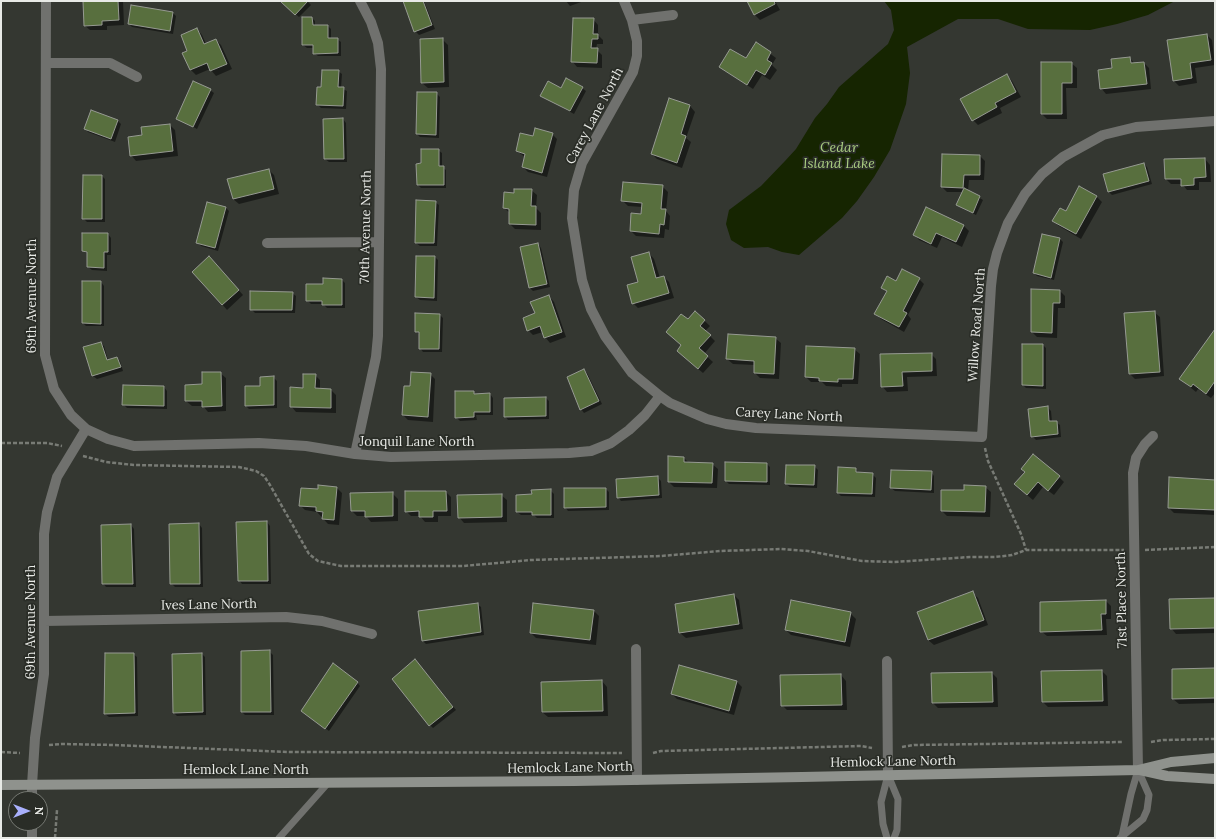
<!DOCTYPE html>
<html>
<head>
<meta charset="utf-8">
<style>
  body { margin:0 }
  #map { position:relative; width:1216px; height:839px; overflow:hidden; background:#343731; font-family:Lora,serif }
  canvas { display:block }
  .frame { position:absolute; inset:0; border:2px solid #e8eae6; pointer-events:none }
  .north { position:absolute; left:8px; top:791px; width:40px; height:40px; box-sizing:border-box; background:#2a2d27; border:1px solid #767973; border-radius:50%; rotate:90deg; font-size:11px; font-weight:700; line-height:16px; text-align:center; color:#e8eae6 }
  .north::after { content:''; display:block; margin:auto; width:14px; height:18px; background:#a9b0fc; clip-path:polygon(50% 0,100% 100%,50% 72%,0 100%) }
</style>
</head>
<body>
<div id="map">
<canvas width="1216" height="839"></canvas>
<div class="frame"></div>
<div class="north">N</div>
</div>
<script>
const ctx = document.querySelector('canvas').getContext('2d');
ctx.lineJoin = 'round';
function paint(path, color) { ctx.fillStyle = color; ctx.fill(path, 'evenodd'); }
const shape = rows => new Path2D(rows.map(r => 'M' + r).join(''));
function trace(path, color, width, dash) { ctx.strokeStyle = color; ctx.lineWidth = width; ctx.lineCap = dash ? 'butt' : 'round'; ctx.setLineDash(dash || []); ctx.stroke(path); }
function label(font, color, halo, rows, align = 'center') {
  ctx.font = font + ' Lora,serif'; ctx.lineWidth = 3.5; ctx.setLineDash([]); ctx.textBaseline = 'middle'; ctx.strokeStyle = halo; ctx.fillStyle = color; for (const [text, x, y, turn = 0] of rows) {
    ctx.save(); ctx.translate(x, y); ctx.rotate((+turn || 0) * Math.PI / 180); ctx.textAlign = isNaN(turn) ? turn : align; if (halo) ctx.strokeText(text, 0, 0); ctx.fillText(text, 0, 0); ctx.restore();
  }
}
paint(shape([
  [884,1,1175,1,1148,15,1117,24,1090,30,1028,29,998,19,958,19,907,47,910,73,906,104,890,150,874,177,857,201,842,218,799,255,782,252,768,247,744,248,731,240,726,224,729,210,761,186,785,161,796,149,815,118,827,104,839,87,888,44,894,30,891,10]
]), '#162501');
paint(shape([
  [84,1,123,1,124,25,107,26,107,30,90,30,84,25],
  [281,1,307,1,311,5,299,17],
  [404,1,424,1,435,29,419,35,415,31],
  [566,1,584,1,570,6],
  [748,1,775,1,780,10,760,20,755,15],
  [173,13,176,16,173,34,132,27,129,24],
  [312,18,315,21,315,26,328,26,331,29,331,39,337,39,341,42,341,56,318,56,314,53,314,48,307,48,303,45],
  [593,19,598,25,598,35,603,40,603,44,597,44,596,49,602,55,602,68,577,67,572,61],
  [197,29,202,35,206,44,216,40,221,45,232,69,216,76,210,69,196,75,191,70,184,53,189,51],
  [1207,35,1212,40,1215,65,1195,68,1197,83,1179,86,1174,81],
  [442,39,448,45,449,87,428,88,422,83],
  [756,43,776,58,772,65,777,70,770,80,762,75,753,89,720,67,746,60],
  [1130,58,1135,64,1144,63,1149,68,1151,89,1106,94,1101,88,1113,69],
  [1071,63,1077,68,1077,88,1066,88,1067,119,1047,119,1042,114],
  [338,71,342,74,341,88,347,91,346,109,321,108,318,105,322,88],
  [1007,75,1012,81,1021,97,1000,108,1002,113,978,125,973,120],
  [582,88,586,91,574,114,542,96,561,89],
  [210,90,214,93,197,129,177,118],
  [436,93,440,97,439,138,420,137,417,134],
  [670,99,690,106,695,112,686,138,691,142,682,168,657,159,652,154],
  [92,111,118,121,121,124,115,142,88,132,85,128],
  [343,119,346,123,347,162,329,162,325,159,324,120],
  [170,125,175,130,178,156,136,161,131,155,143,136],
  [552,134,557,139,547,177,528,172,523,167,525,157,517,151,534,137],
  [438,150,442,153,442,167,446,170,446,188,421,188,418,185,422,164],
  [980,156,985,161,984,180,969,180,968,191,983,200,976,215,957,205,963,192,947,192,942,187],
  [1205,159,1210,165,1211,182,1199,182,1199,190,1187,190,1182,184,1171,184,1166,179],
  [1144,164,1147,167,1152,184,1112,195,1109,192],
  [269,170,274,175,279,194,239,204,233,199,228,180],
  [102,176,105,179,105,222,87,222,83,218],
  [662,186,668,192,666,211,670,216,669,230,665,229,664,238,636,236,631,231,642,215,642,207,628,206,622,200],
  [531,190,537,195,536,208,541,213,541,230,515,229,510,224,510,213,504,208,515,194],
  [1096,196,1102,202,1081,239,1059,226,1053,221],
  [435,202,439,205,437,246,420,246,416,243],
  [226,208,229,211,218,251,201,246,197,242],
  [926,208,964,226,969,231,962,247,942,237,937,248,919,240,914,234],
  [108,234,111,238,111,255,107,255,107,271,92,270,88,267,88,254,83,251],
  [1043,235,1060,239,1063,242,1054,280,1037,276,1034,273],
  [538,244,541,248,550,287,533,291,530,288],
  [649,253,654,259,660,278,664,277,669,282,674,298,638,308,633,303],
  [435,257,438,260,437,301,420,300,416,297],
  [215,263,243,295,227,310,222,304],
  [919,279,924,284,908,315,911,319,904,332,881,319,876,314,887,292,883,288,897,282],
  [342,280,345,283,345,308,327,308,323,304,311,304,307,300,324,285],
  [101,282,104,286,104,326,86,326,83,323],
  [1032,290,1060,291,1065,296,1065,308,1058,308,1057,338,1037,337,1032,332],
  [292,293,296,296,295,313,255,313,251,309],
  [549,296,554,302,566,337,550,343,545,337,543,332,533,335,528,330,536,314],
  [695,312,710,326,705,331,715,341,704,354,713,362,703,373,683,356,682,346],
  [1154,312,1160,317,1164,376,1135,379,1130,374],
  [416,314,440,315,443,318,442,352,423,352,420,348,419,334,416,331],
  [1215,331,1215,393,1211,398,1198,389,1196,392,1180,379],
  [775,338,781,343,779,379,760,378,755,373,755,365,733,364,727,359],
  [101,343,104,346,108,360,117,358,120,361,123,371,97,379,93,376,84,348],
  [1023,345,1043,345,1046,348,1046,389,1026,388,1023,385],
  [854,349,860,354,858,384,842,384,842,387,826,386,822,382,811,382,806,377],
  [931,354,936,359,937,376,907,377,908,391,887,392,882,386,881,355],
  [584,370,587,373,602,404,584,413,581,409],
  [220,373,226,378,226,411,208,412,203,406,192,406,186,401],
  [430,374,435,379,433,422,408,420,403,415,411,388],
  [315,375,320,380,320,389,331,390,336,395,336,413,296,412,291,406],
  [273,377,277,381,277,408,249,409,246,406,262,387],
  [164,387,167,391,167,409,127,408,123,404],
  [473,392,476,395,490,394,493,398,493,415,476,415,477,420,460,421,456,417],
  [546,398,549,401,549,419,508,420,505,416],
  [1047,407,1051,411,1052,422,1056,422,1060,425,1061,437,1036,440,1032,436],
  [669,457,684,458,689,463,712,464,718,469,717,488,674,487,669,482],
  [767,464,770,467,770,485,729,484,726,481],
  [814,466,818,470,817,488,790,487,786,484],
  [856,469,859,474,872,474,876,478,875,497,841,496,838,493],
  [931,472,934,476,934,493,895,491,891,488],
  [1026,472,1059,477,1064,482,1054,495,1043,487,1033,500,1021,490],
  [657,477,661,481,662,498,621,501,618,497],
  [1215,481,1215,515,1174,513,1169,508],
  [985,487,991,492,990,517,947,516,942,511,965,491],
  [337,488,342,493,339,525,328,524,317,512,305,510,300,505,319,490],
  [606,489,609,492,609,510,568,511,565,507],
  [550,490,554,494,554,518,537,518,534,515,521,515,517,512,533,495],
  [446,492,451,497,451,516,438,516,438,522,425,522,420,516,411,516,406,511],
  [392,493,398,499,398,521,371,522,366,516,357,516,352,511],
  [501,495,507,500,507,522,464,523,459,517],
  [267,522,270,526,271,584,242,584,239,580],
  [199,524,202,528,203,587,175,587,171,583],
  [131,525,134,529,136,587,106,587,103,583],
  [973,593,978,598,988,625,934,645,928,640],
  [734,595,739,600,743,629,686,638,680,633],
  [1215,599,1215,633,1176,634,1171,628],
  [1106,601,1111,606,1111,619,1106,619,1107,635,1047,636,1041,631],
  [477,604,481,607,484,635,426,644,423,641,419,612],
  [594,611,599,616,596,645,536,638,531,633],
  [850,613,856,619,850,647,791,635,786,630],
  [270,652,273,655,274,715,245,715,242,712],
  [133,654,137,657,138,716,109,717,105,714],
  [202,654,205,657,206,715,177,716,174,713],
  [418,664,456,710,433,728,430,725],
  [1215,669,1215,703,1179,704,1173,699],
  [1102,671,1107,676,1108,706,1048,707,1043,702],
  [992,673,997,678,998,707,938,708,933,703],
  [841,675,846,681,847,710,787,710,782,705],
  [602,681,607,687,608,716,548,717,542,712],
  [357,682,360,686,329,731,302,711],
  [737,682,742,687,734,715,677,699,672,694]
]), '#0007');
const building = shape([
  [83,1,118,1,119,20,102,21,102,25,84,26,83,1],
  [280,1,308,1,295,15,280,1],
  [403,1,423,1,432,25,414,32,403,1],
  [747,1,774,1,775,4,754,15,747,1],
  [131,5,173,12,170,31,128,24,131,5],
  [302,17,312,17,313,25,328,25,328,38,338,38,338,53,313,54,313,45,302,45,302,17],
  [573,18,594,18,593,34,598,34,598,39,592,39,591,48,598,48,597,63,571,62,573,18],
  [197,28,204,44,216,39,227,64,210,71,207,63,190,70,182,53,187,51,181,35,197,28],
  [1207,34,1211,60,1190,63,1192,78,1173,81,1167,40,1207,34],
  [443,38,444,82,421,83,420,39,443,38],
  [756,42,771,52,767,60,772,63,765,75,756,70,747,85,719,67,730,49,746,58,756,42],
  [1130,57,1131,63,1144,62,1147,84,1100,89,1098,70,1112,68,1111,59,1130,57],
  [1041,62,1072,62,1072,83,1062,83,1062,114,1041,114,1041,62],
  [322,70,339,70,338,87,344,87,343,106,316,105,317,87,321,87,322,70],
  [1007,74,1016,92,995,103,997,107,972,121,960,99,1007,74],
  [566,78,583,87,570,111,540,96,548,81,561,88,566,78],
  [193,81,211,89,193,127,176,119,193,81],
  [417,92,437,92,436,135,416,134,417,92],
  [669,98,690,105,681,134,686,136,677,163,651,154,669,98],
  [91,110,118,120,111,139,84,129,91,110],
  [343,118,344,159,324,159,323,119,343,118],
  [170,124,173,151,130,156,128,137,142,135,141,127,170,124],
  [535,128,553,133,542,173,522,167,525,154,516,151,520,133,533,136,535,128],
  [421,149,439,149,439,166,444,166,444,185,417,185,416,164,421,163,421,149],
  [942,154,980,155,980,175,964,175,963,188,941,187,942,154],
  [1205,158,1206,177,1194,178,1194,185,1181,186,1181,179,1165,179,1164,159,1205,158],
  [1144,163,1149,181,1108,192,1103,174,1144,163],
  [269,169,274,189,233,199,227,179,269,169],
  [83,175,102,175,102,219,82,219,83,175],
  [623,182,663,185,661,209,666,209,664,225,660,224,659,234,630,231,631,213,641,214,642,203,621,201,623,182],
  [1079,186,1097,196,1076,234,1052,221,1060,208,1066,211,1079,186],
  [964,188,980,196,973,213,956,205,964,188],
  [514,189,532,189,531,206,536,206,536,225,509,224,509,209,503,208,504,192,514,193,514,189],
  [416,200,436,201,434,243,415,243,416,200],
  [207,202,226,207,215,248,196,243,207,202],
  [926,207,964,225,956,242,936,233,931,244,913,235,926,207],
  [82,233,108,233,108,252,104,252,104,268,87,267,87,252,82,251,82,233],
  [1042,234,1060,238,1051,278,1033,273,1042,234],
  [538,243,547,284,529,288,520,247,538,243],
  [649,252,656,278,664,276,669,293,632,304,627,285,638,282,631,257,649,252],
  [209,256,239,290,222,305,192,272,209,256],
  [416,256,435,256,434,298,415,297,416,256],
  [902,269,920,278,903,311,907,313,899,327,874,314,887,291,881,288,887,276,896,281,902,269],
  [323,278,342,279,342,305,322,305,322,301,306,301,306,284,323,284,323,278],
  [82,281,101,281,101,324,82,323,82,281],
  [1031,289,1060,290,1060,303,1053,303,1052,333,1031,332,1031,289],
  [250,291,293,292,292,310,250,310,250,291],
  [549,295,562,332,544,338,540,326,527,331,523,318,535,313,530,302,549,295],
  [695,311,705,320,700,326,711,335,699,348,708,356,698,369,677,351,681,345,666,332,681,314,688,319,695,311],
  [1155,311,1160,372,1129,374,1124,313,1155,311],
  [415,313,440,314,439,349,419,349,419,332,415,332,415,313],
  [1215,329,1215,381,1206,394,1193,384,1191,387,1179,379,1215,329],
  [728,334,776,337,774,374,754,373,754,361,726,359,728,334],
  [101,342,107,360,117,357,121,367,92,376,83,347,101,342],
  [1022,344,1043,344,1043,386,1022,385,1022,344],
  [806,346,855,348,853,379,838,379,838,382,819,381,819,378,805,377,806,346],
  [932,353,932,371,902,372,903,386,881,387,880,354,932,353],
  [584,369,599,401,580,410,567,377,584,369],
  [202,372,221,372,222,406,202,407,202,401,185,401,185,385,202,384,202,372],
  [411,372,431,373,428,417,402,415,404,386,410,386,411,372],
  [303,374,316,374,315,388,331,389,331,408,290,407,290,387,303,388,303,374],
  [274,376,274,405,245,406,245,386,260,386,260,377,274,376],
  [123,385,164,386,164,406,122,405,123,385],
  [455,391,474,391,474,394,490,393,490,412,474,412,474,417,455,418,455,391],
  [546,397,546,416,504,417,504,398,546,397],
  [1048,406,1049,421,1057,421,1058,434,1031,437,1028,409,1048,406],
  [1033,454,1060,476,1048,491,1038,482,1027,495,1014,484,1025,472,1021,469,1033,454],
  [668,456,684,457,684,462,713,463,712,483,668,482,668,456],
  [725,462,767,463,767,482,725,481,725,462],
  [786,465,815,465,814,485,785,484,786,465],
  [838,467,856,468,856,472,873,473,872,494,837,493,838,467],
  [891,470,932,471,931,490,890,488,891,470],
  [658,476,659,495,617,498,616,479,658,476],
  [1169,477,1215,480,1215,510,1168,508,1169,477],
  [318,485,337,487,334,520,322,519,323,512,316,511,316,507,299,506,301,488,318,489,318,485],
  [964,485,986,486,985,512,941,511,941,490,964,490,964,485],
  [564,488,606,488,606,507,564,508,564,488],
  [551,489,551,515,532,515,532,512,516,512,516,495,532,494,531,490,551,489],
  [405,491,446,491,447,511,433,511,433,517,419,517,419,511,405,512,405,491],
  [393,492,393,516,365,517,365,511,351,511,350,493,393,492],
  [502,494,502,517,458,518,457,495,502,494],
  [267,521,268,581,238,581,236,522,267,521],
  [199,523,200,584,170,584,169,524,199,523],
  [131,524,133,584,102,584,101,525,131,524],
  [973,591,984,620,928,640,917,612,973,591],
  [734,594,739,624,679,633,675,604,734,594],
  [1215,598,1215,628,1170,629,1169,599,1215,598],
  [791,600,851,612,845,642,785,630,791,600],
  [1106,600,1106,614,1101,614,1102,630,1040,632,1040,602,1106,600],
  [478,603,481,632,422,641,418,611,478,603],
  [533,603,594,610,590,640,530,633,533,603],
  [270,650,271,712,241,712,241,651,270,650],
  [105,653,134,653,135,713,104,714,105,653],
  [202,653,203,712,173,713,172,654,202,653],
  [415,659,453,707,429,726,392,679,415,659],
  [333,663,358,682,325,729,301,711,333,663],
  [679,665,737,681,729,711,671,694,679,665],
  [1215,668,1215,698,1172,699,1172,669,1215,668],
  [1102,670,1103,701,1042,702,1041,671,1102,670],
  [992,672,993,702,932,703,931,673,992,672],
  [841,674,842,705,781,706,780,675,841,674],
  [602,680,603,711,542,712,541,682,602,680]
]);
paint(building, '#586f3e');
trace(building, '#969a92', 1);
trace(shape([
  [1,443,47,443,62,446],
  [985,448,988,461,1021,534,1026,550],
  [83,456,106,462,134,465,239,467,256,471,264,476,270,485,309,554,318,561,341,566,463,566,531,560,661,556,720,551,781,549,808,551,862,561,894,562,970,557,995,557,1012,555,1026,550,1124,550],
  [1145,550,1215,547],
  [1151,742,1163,740,1215,739],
  [49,745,61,744,114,745,288,752,622,753],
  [902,747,914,745,1123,742],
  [1,752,20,753],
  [653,753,661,751,861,746,872,748],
  [55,838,57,810]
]), '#787b75', 2.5, [4, 2]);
trace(shape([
  [888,775,898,799,897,830,894,838],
  [1122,836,1131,794,1138,770],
  [279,838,328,783],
  [887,838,883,824,881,802,888,775],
  [1120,838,1143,819,1147,810,1149,795,1138,770]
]), '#70716e', 7);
trace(shape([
  [46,1,45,355,54,389,71,415,86,429,108,439,134,446,259,443,306,446,355,454,391,457,569,453,591,451,611,443,629,430,645,415,660,396],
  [624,1,632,20,637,41,637,56,633,72,582,163,574,190,572,218,582,280,591,309,605,336,632,373,660,396,670,403,707,419,726,424,756,428,982,437,991,286,993,269,997,253,1008,223,1025,194,1042,174,1063,157,1103,135,1136,127,1215,121],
  [632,20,673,15],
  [46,63,110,63,137,77],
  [267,243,379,242],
  [355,454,376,357,378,336,379,242,381,69,378,43,371,22,360,1],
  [44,621,286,617,322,621,372,634],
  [636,649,637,780],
  [887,661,888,775],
  [1138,770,1133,473,1136,458,1145,444,1153,436],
  [32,785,35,738,44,674,44,534,47,512,57,477,86,429]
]), '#70716e', 10);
trace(shape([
  [32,799,32,785],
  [32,823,32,838]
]), '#70716e', 10);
trace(shape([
  [1140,770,1167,776,1215,779],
  [1,785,575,781,802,777,1138,770,1171,762,1215,758]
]), '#8f928d', 10);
label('13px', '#e8eae6', '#2a2d27', [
  ["Carey Lane North",595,116,-62],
  ["70th Avenue North",366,227,-89],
  ["69th Avenue North",32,296,-90],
  ["Willow Road North",977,325,-86],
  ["Carey Lane North",789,415,3],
  ["Jonquil Lane North",417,442],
  ["71st Place North",1122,600,-91],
  ["Ives Lane North",209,605,-1],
  ["69th Avenue North",31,622,-90],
  ["Hemlock Lane North",893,762,-1],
  ["Hemlock Lane North",570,768,-1],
  ["Hemlock Lane North",246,770]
]);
label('italic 14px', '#a9cc81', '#2a2d27', [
  ["Cedar",839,148],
  ["Island Lake",839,164]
]);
</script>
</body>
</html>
